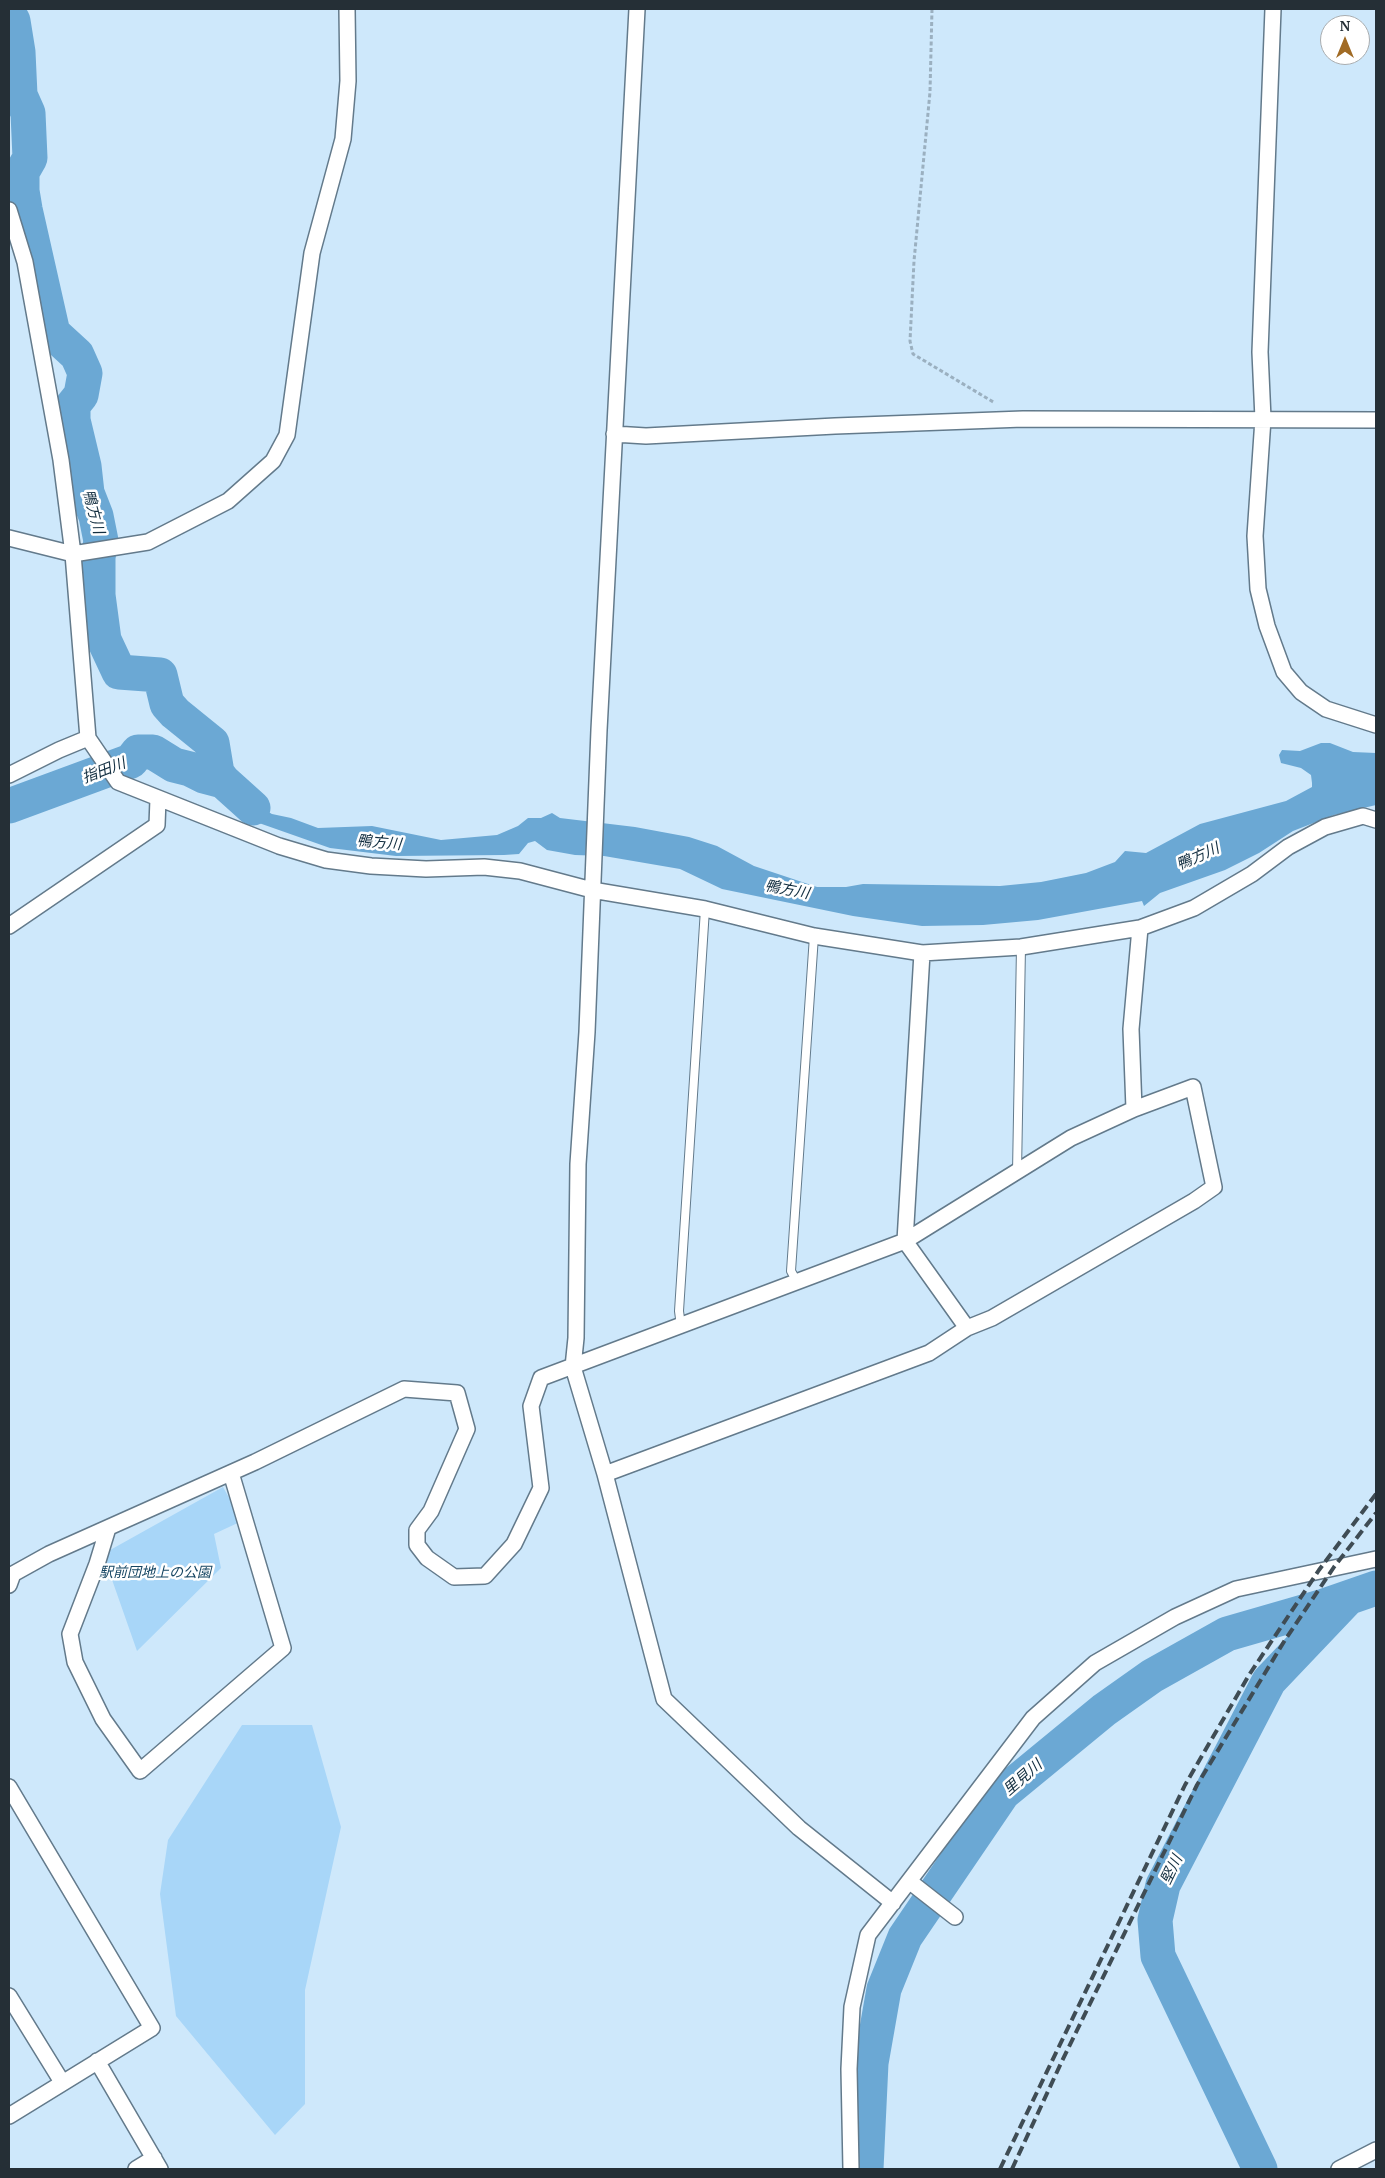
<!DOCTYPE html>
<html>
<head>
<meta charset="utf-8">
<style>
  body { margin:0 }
  #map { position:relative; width:1385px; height:2178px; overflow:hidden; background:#cee8fb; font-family:"PT Serif",serif }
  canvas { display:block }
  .frame { position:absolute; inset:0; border:10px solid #252f36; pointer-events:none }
  .north { position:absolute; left:1320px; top:15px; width:50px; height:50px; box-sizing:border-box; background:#fff; border:1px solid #a8acaf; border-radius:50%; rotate:0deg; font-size:14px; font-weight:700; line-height:20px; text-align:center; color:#252f36 }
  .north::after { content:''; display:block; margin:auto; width:18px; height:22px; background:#a16b25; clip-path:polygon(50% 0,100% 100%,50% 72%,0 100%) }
</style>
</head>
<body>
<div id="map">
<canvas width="1385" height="2178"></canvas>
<div class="frame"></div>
<div class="north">N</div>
</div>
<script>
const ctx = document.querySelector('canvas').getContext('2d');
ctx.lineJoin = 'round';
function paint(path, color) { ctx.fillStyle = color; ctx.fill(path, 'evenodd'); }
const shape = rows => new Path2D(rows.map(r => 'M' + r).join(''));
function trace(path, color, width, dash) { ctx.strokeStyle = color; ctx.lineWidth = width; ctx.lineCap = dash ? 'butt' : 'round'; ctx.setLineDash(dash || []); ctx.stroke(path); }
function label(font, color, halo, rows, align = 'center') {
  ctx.font = font + ' "PT Serif","Noto Sans JP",serif'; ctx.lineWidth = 5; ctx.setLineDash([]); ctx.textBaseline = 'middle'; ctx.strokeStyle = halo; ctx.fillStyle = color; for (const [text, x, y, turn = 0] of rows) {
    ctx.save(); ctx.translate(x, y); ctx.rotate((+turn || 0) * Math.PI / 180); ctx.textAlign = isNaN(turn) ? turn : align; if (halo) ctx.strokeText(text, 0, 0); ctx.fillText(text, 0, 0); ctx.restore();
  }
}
paint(shape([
  [223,1487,242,1521,214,1534,221,1568,137,1651,103,1554],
  [242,1725,312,1725,341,1827,305,1990,305,2104,275,2135,176,2016,160,1894,168,1840]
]), '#a8d6f8');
paint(shape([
  [1321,743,1330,743,1353,752,1376,753,1376,805,1334,815,1293,831,1259,853,1225,870,1160,893,1144,906,1142,901,1038,920,983,925,922,926,853,916,722,889,680,869,604,856,575,855,547,850,535,841,528,843,519,854,504,855,396,856,330,848,259,823,247,810,212,783,223,769,235,785,253,795,263,809,272,814,291,818,318,828,372,826,441,840,497,835,518,826,528,818,541,818,552,813,560,818,635,827,689,837,717,846,754,866,817,887,846,887,863,884,1000,886,1041,882,1086,873,1115,862,1125,851,1146,853,1200,824,1286,801,1312,787,1312,783,1311,775,1301,768,1281,763,1279,755,1282,750,1300,751]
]), '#6ba8d4');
trace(shape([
  [9,14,13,21,18,52,20,95,28,113,30,158,22,172,22,191,25,209,53,333,77,355,85,373,81,395,73,405,73,420,84,466,87,493,96,516,101,541,98,557,98,595,104,640,119,672,160,675,167,704,175,713,212,743,217,773,223,781,253,808],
  [9,806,131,761,138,752,153,752,174,765,190,769,204,776,223,781],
  [866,2169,871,2063,884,1989,905,1937,1003,1793,1104,1710,1152,1676,1227,1634,1324,1606,1376,1588],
  [1260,2169,1158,1956,1155,1920,1163,1885,1269,1681,1347,1599]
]), '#6ba8d4', 35);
const lane = shape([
  [1017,1172,1021,947],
  [797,1282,791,1271,814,936],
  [681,1326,679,1311,705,909]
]);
const street = shape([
  [637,9,599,730,587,1032,578,1164,576,1338,573,1367,605,1474,664,1699,799,1828,893,1903],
  [1273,9,1260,352,1263,419,1255,536,1258,589,1267,626,1284,672,1301,692,1326,709,1376,725],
  [9,210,25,262,61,460,73,554,88,738,118,782,279,846,326,860,371,866,426,869,484,867,520,871,592,890,705,909,814,936,922,953,1021,947,1140,928,1131,1029,1134,1109],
  [614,434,646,436,835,426,1023,419,1376,420],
  [9,538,73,554,148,542,228,501,273,461,287,435,312,253,343,139,348,81,347,9],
  [9,775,59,750,88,738],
  [9,926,157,825,158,799],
  [1140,928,1194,908,1252,874,1288,847,1325,827,1363,816,1376,820],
  [922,953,905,1241,967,1328],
  [108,1528,97,1564,70,1634,75,1662,103,1719,140,1771,283,1648,231,1473],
  [9,1585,13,1574,49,1554,255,1462,404,1389,457,1393,467,1429,431,1511,417,1530,417,1545,427,1558,454,1577,485,1576,514,1544,541,1488,531,1406,541,1378,905,1241,1071,1138,1134,1109,1193,1087,1214,1187,1194,1201,992,1318,967,1328,929,1353,605,1474],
  [9,1787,152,2028,9,2116],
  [909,1881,955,1917],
  [9,1996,62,2082],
  [97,2061,160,2169],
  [136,2169,154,2158],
  [851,2169,849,2069,852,2007,868,1935,1033,1718,1095,1663,1175,1617,1236,1589,1376,1559],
  [1339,2169,1376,2150]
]);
trace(lane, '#637a8b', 10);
trace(street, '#637a8b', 18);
trace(shape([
  [932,9,930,92,914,261,910,341,913,354,995,403]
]), '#9bb0c0', 3, [4, 2.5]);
trace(lane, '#fff', 8);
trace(street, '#fff', 15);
trace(shape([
  [1000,2169,1185,1785,1249,1675,1319,1570,1376,1494],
  [1012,2169,1062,2061,1197,1785,1285,1640,1334,1567,1376,1513]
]), '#3f4c54', 4, [10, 5]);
label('italic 14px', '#154562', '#fff', [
  ["駅前団地上の公園",155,1573]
]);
label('italic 15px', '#122e40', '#fff', [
  ["鴨方川",93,512,75],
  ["指田川",104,771,-21],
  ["鴨方川",379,843,5],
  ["鴨方川",1198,857,-24],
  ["鴨方川",787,890,11],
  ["里見川",1023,1778,-41],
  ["堅川",1172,1870,-64]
]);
</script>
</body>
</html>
